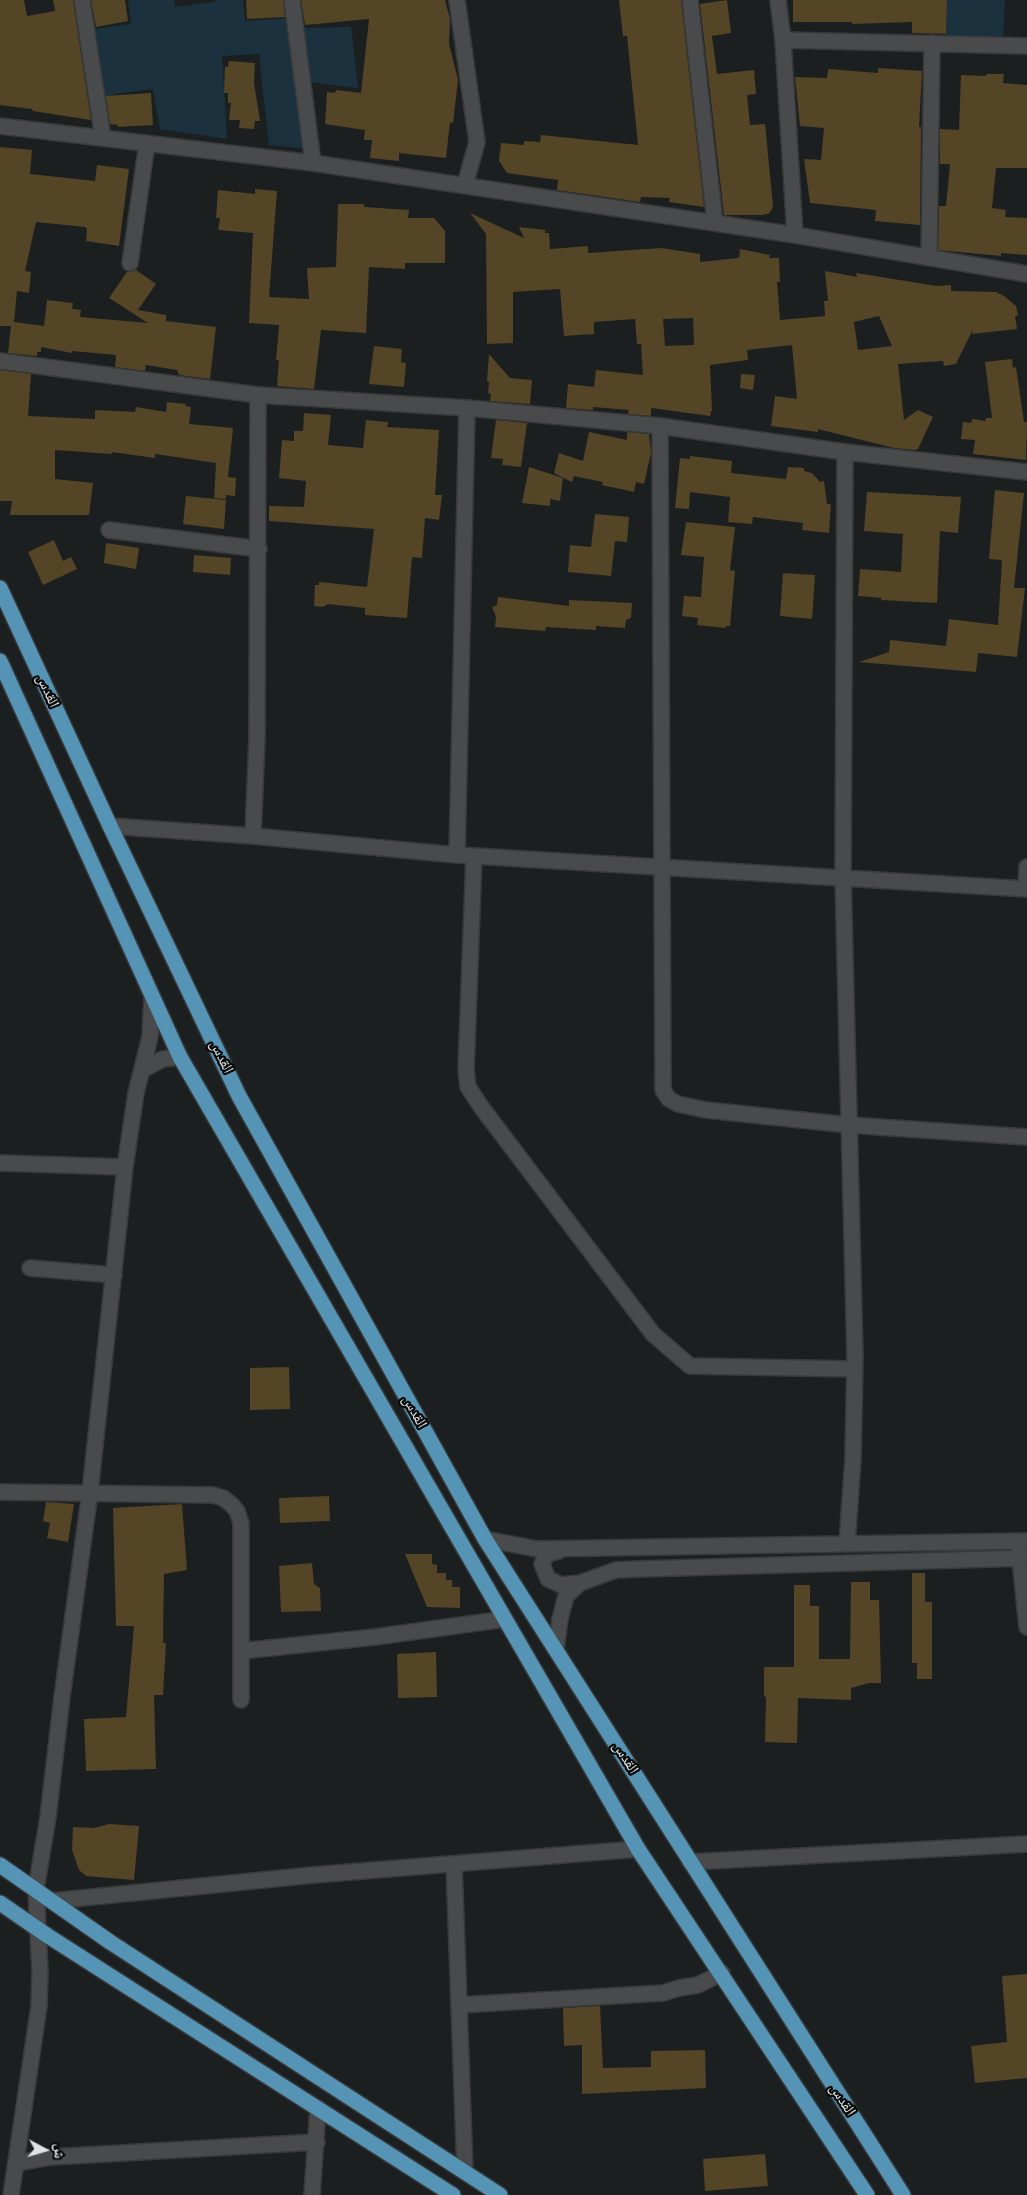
<!DOCTYPE html>
<html>
<head>
<meta charset="utf-8">
<style>
  body { margin:0 }
  #map { position:relative; width:1027px; height:2195px; overflow:hidden; background:#1c1f20; font-family:"Roboto Condensed","Noto Naskh Arabic",sans-serif }
  canvas { display:block }
  .north { position:absolute; left:20px; top:2125px; width:50px; height:50px; -webkit-text-stroke:4px #080909; paint-order:stroke; rotate:96deg; font-size:14px; font-weight:700; line-height:20px; text-align:center; color:#e0e2e3 }
  .north::after { content:''; display:block; margin:auto; width:18px; height:22px; background:#e0e2e3; clip-path:polygon(50% 0,100% 100%,50% 72%,0 100%) }
</style>
</head>
<body>
<div id="map">
<canvas width="1027" height="2195"></canvas>
<div class="north">ش</div>
</div>
<script>
const ctx = document.querySelector('canvas').getContext('2d');
ctx.lineJoin = 'round';
function paint(path, color) { ctx.fillStyle = color; ctx.fill(path, 'evenodd'); }
const shape = rows => new Path2D(rows.map(r => 'M' + r).join(''));
function trace(path, color, width, dash) { ctx.strokeStyle = color; ctx.lineWidth = width; ctx.lineCap = dash ? 'butt' : 'round'; ctx.setLineDash(dash || []); ctx.stroke(path); }
function label(font, color, halo, rows, align = 'center') {
  ctx.font = font + ' "Roboto Condensed","Noto Naskh Arabic",sans-serif'; ctx.lineWidth = 4.5; ctx.setLineDash([]); ctx.textBaseline = 'middle'; ctx.strokeStyle = halo; ctx.fillStyle = color; for (const [text, x, y, turn = 0] of rows) {
    ctx.save(); ctx.translate(x, y); ctx.rotate((+turn || 0) * Math.PI / 180); ctx.textAlign = isNaN(turn) ? turn : align; if (halo) ctx.strokeText(text, 0, 0); ctx.fillText(text, 0, 0); ctx.restore();
  }
}
paint(shape([
  [128,0,174,0,175,7,215,2,215,0,243,0,245,21,290,18,308,149,269,145,259,54,222,56,227,139,160,129,153,89,114,94,116,123,103,121,88,30,131,24],
  [947,0,1005,0,1003,38,946,36],
  [351,27,358,88,307,82,303,28]
]), '#1b323e');
paint(shape([
  [0,0,24,0,27,16,55,11,53,0,73,0,91,120,33,111,32,109,0,105],
  [91,0,125,0,128,21,96,27],
  [246,0,283,0,285,17,247,19],
  [301,0,445,0,450,19,449,44,458,80,453,123,450,122,446,158,399,153,399,161,370,158,372,140,364,140,365,130,325,124,327,92,335,93,336,90,361,93,369,19,305,25],
  [619,0,681,0,704,207,669,202,670,198,641,197,640,202,557,190,558,180,507,173,499,161,501,143,524,145,524,141,540,142,541,135,638,145,627,36,623,36],
  [727,0,731,33,712,36,717,74,754,70,756,94,747,95,750,125,765,124,773,206,770,213,763,215,724,215,700,4],
  [793,0,947,0,946,34,912,33,912,22,852,24,852,22,793,22],
  [229,61,255,63,254,83,260,121,255,121,254,129,239,128,240,120,229,120,231,103,228,103,228,93,224,93,225,67,228,67],
  [878,68,922,71,919,127,921,127,920,225,875,221,876,210,810,203,804,159,821,160,824,128,800,126,795,77,827,78,828,69,878,73],
  [986,74,1004,74,1003,83,1027,85,1027,168,996,168,992,208,1006,210,1005,217,1027,218,1027,255,1001,253,1001,256,938,250,939,206,946,206,950,164,940,164,940,129,959,130,961,75,986,76],
  [151,93,153,125,118,127,118,125,110,124,106,96],
  [0,147,32,150,30,174,95,181,97,165,129,169,119,246,86,241,87,229,85,227,36,222,25,271,31,272,29,293,17,291,14,322,44,326,47,300,73,303,72,309,81,310,80,317,148,323,109,298,127,272,136,270,156,284,138,310,166,315,166,321,216,327,210,379,179,375,177,370,146,365,145,371,115,367,116,355,72,351,72,353,41,347,41,352,37,352,37,356,8,353,11,326,0,326],
  [255,189,277,191,269,297,309,299,307,268,336,267,338,204,364,204,364,207,409,210,408,218,434,218,445,231,445,263,405,263,405,269,369,267,366,333,321,330,314,389,277,386,279,360,276,360,279,325,249,323,253,233,218,230,220,218,216,218,218,190,255,194],
  [470,213,524,238,519,227,545,230,545,233,549,233,550,249,588,246,588,253,661,248,700,254,700,262,739,258,740,249,770,255,769,258,779,258,780,282,777,282,780,320,825,316,824,301,828,301,825,271,857,277,856,273,937,286,951,285,951,291,996,292,1004,296,1016,306,1018,315,1015,316,1017,329,972,334,973,329,956,364,944,366,943,361,898,364,904,420,918,410,933,417,918,449,915,450,894,448,818,429,818,432,771,426,775,396,797,399,792,345,747,350,748,360,710,365,712,411,711,411,710,416,651,408,651,416,628,414,629,410,593,407,593,410,566,408,568,384,594,387,596,370,643,375,641,344,637,344,635,319,594,322,594,334,564,336,560,289,513,292,513,343,487,344,486,234],
  [879,316,892,346,858,350,854,322],
  [693,318,694,345,665,346,663,319],
  [374,346,402,349,401,362,406,363,404,387,369,384],
  [489,354,510,378,532,380,530,404,490,401,491,394,488,393,489,382,487,381],
  [1012,359,1013,368,1016,367,1024,422,1027,422,1026,460,973,454,975,440,961,439,963,422,971,423,972,419,985,421,986,418,992,418,985,362],
  [0,370,31,374,28,416,95,419,95,410,135,412,136,407,166,412,167,402,186,404,185,406,191,407,189,424,233,428,228,477,236,478,235,496,226,495,226,499,214,498,216,463,155,454,155,458,112,452,112,454,55,450,55,479,93,483,89,515,10,515,12,501,0,501],
  [741,374,755,375,753,390,740,388],
  [304,413,331,415,328,445,363,448,366,420,388,422,387,427,439,430,435,495,442,495,439,520,425,518,422,558,412,557,407,618,365,615,365,608,328,604,323,607,314,606,315,585,319,585,319,582,367,587,374,529,269,521,269,506,304,507,306,481,279,478,282,440,294,441,294,431,303,431],
  [496,420,527,423,521,467,502,465,503,459,491,458],
  [589,432,627,440,627,432,649,434,651,453,644,484,636,482,634,492,602,485,603,482,574,476,572,482,554,473,559,453,583,461],
  [690,456,732,461,731,473,786,479,788,467,804,468,804,471,812,473,820,482,824,481,827,504,831,504,829,533,802,530,803,523,753,517,752,524,728,522,730,497,690,492,689,509,675,508,680,458,690,459],
  [529,467,563,478,560,501,550,499,550,506,522,503],
  [995,490,1024,493,1014,588,1025,588,1017,657,978,653,976,672,859,662,889,652,890,640,946,646,949,619,998,625,1002,560,989,559],
  [867,492,961,497,958,533,940,531,937,603,881,600,882,598,858,596,860,569,901,572,903,534,864,531],
  [186,496,226,500,224,529,183,524],
  [595,514,629,517,627,542,615,541,611,576,568,572,570,545,591,547],
  [686,522,735,527,730,570,735,571,730,626,726,626,726,628,697,625,698,618,682,616,684,596,701,597,704,557,681,555],
  [54,540,63,561,71,557,77,569,43,585,28,552],
  [106,543,139,548,136,569,104,563],
  [194,555,231,558,230,575,193,572],
  [783,573,815,575,812,619,780,616],
  [498,597,569,606,569,600,632,603,631,618,626,620,625,628,596,626,596,630,546,627,545,631,495,627,496,617,492,607,497,605],
  [289,1367,290,1409,250,1410,250,1368],
  [329,1496,330,1521,280,1523,279,1498],
  [46,1502,74,1504,68,1542,47,1538,50,1523,43,1521],
  [182,1504,187,1570,164,1574,163,1643,166,1643,163,1695,154,1695,156,1769,86,1771,84,1719,126,1717,134,1626,116,1626,113,1508],
  [405,1554,432,1554,432,1564,437,1565,437,1573,446,1573,446,1580,452,1580,452,1587,460,1587,460,1608,427,1607],
  [312,1563,314,1584,320,1588,321,1611,281,1612,279,1566],
  [912,1573,925,1573,925,1602,932,1602,932,1679,917,1679,917,1663,912,1663],
  [851,1582,870,1582,870,1600,879,1600,881,1683,869,1683,851,1688,851,1700,798,1698,797,1743,765,1742,766,1699,764,1694,764,1667,794,1667,794,1585,810,1585,810,1606,819,1606,819,1659,850,1659],
  [436,1652,437,1697,398,1698,397,1654],
  [109,1824,139,1826,134,1880,86,1876,79,1870,72,1850,73,1827,94,1828],
  [1027,1974,1027,2078,975,2083,971,2046,1007,2042,1002,1976],
  [600,2006,603,2068,651,2067,651,2051,705,2050,706,2088,582,2094,582,2045,564,2046,563,2008],
  [765,2154,768,2186,705,2191,703,2159]
]), '#534525');
const minor = shape([
  [82,0,103,138],
  [292,0,313,163],
  [457,0,477,142,465,185],
  [690,0,715,223],
  [778,0,783,40,795,235],
  [783,40,1027,46],
  [0,126,313,163,795,235,1027,274],
  [929,258,932,43],
  [130,263,147,143],
  [0,361,258,395,467,408,660,426,845,452,1027,472],
  [660,426,663,1090,669,1099,678,1104,706,1110,849,1125,1027,1137],
  [845,452,843,878,855,1357,853,1459,847,1544],
  [109,530,259,549],
  [110,826,253,836,457,855,1027,889],
  [253,836,257,737,258,395],
  [457,855,467,408],
  [474,856,466,1070,468,1087,482,1108,653,1334,690,1366,855,1369],
  [1026,889,1027,867],
  [142,1070,163,1059,180,1057],
  [0,1163,125,1167],
  [30,1268,114,1275],
  [0,1492,213,1495,223,1498,231,1504,237,1511,241,1523,241,1700],
  [485,1539,537,1549,1027,1541],
  [1019,1550,1027,1627],
  [559,1551,547,1554,542,1564,548,1579,561,1585,580,1583,616,1570,639,1569,1027,1558],
  [556,1650,560,1619,566,1596,580,1583],
  [241,1651,375,1637,505,1619],
  [690,1862,1027,1844],
  [454,1864,465,2172],
  [52,1901,313,1875,638,1849],
  [459,2005,663,1993,679,1988,698,1985,722,1973],
  [17,2163,51,2157,317,2142],
  [11,2195,39,2006,40,1972,36,1889,48,1817,62,1697,90,1492,125,1167,136,1093,150,1037,152,996],
  [312,2195,318,2108]
]);
const major = shape([
  [0,588,110,826,239,1096,485,1539,903,2195],
  [0,661,180,1057,638,1849,867,2195],
  [0,1865,110,1942,500,2195],
  [0,1903,48,1936,453,2195]
]);
trace(minor, '#37393a', 18);
trace(major, '#37393a', 18);
trace(minor, '#484a4c', 15);
trace(major, '#5594b5', 15);
label('15px', '#e0e2e3', '#080909', [
  ["القدس",47,691,65],
  ["القدس",221,1057,64],
  ["القدس",414,1412,61],
  ["القدس",625,1758,58],
  ["القدس",842,2100,57]
]);
</script>
</body>
</html>
